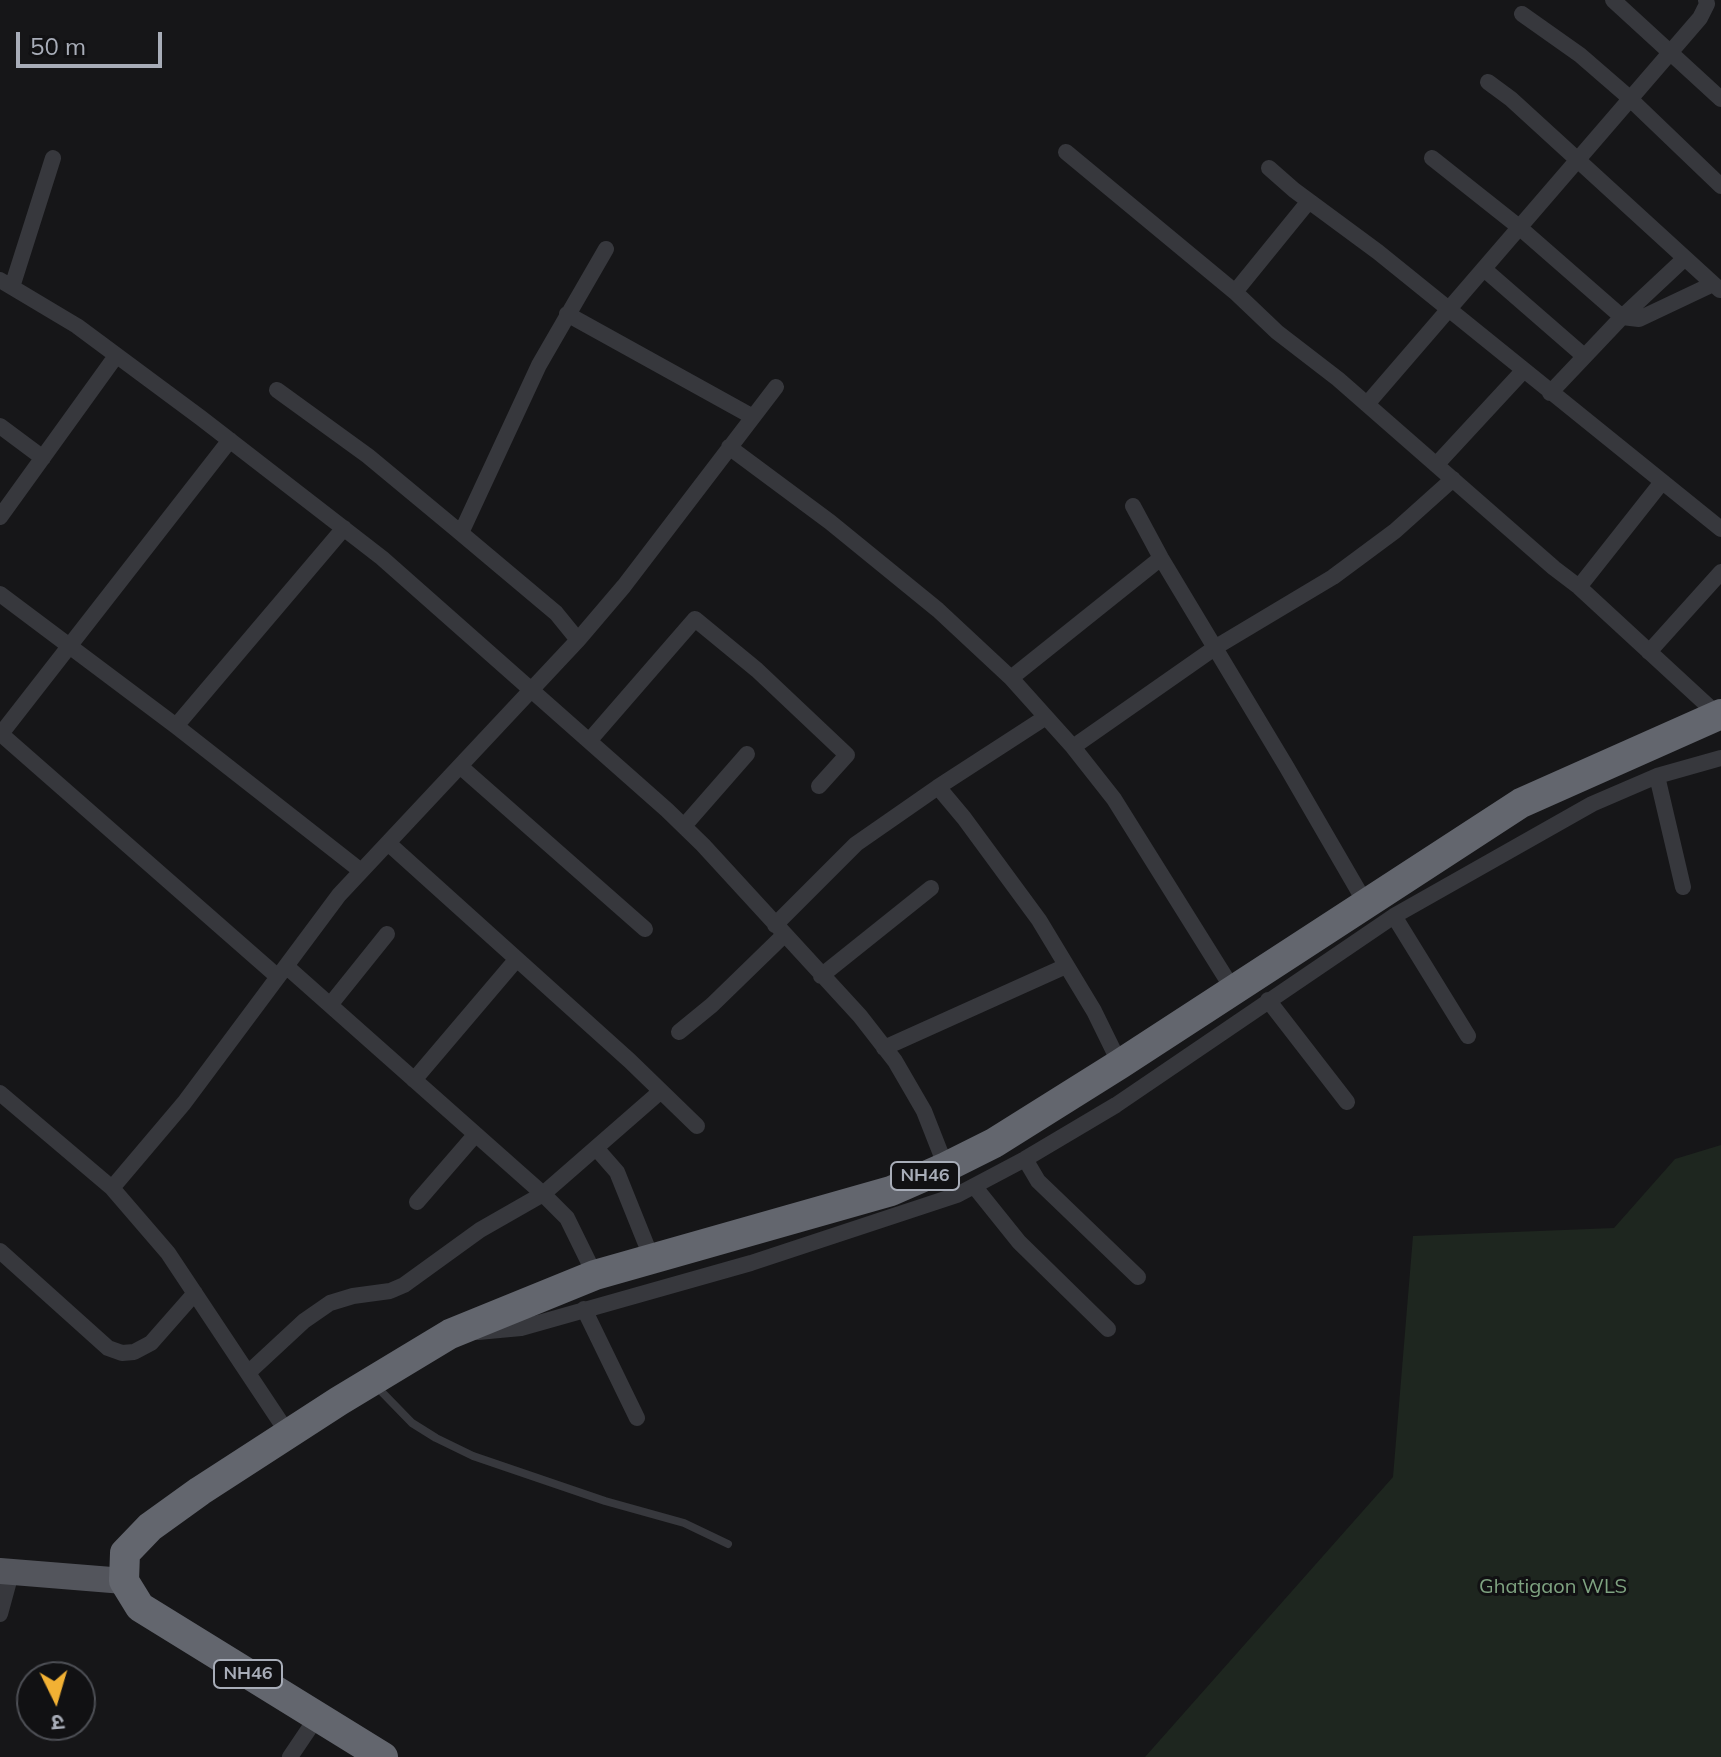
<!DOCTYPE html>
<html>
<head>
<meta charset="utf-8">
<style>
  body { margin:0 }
  #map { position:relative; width:1721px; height:1757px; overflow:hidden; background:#161618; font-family:Mulish,"Noto Sans Devanagari",sans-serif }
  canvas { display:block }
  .north { position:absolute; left:16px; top:1661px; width:80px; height:80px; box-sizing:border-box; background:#111113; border:2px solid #4d4f55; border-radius:50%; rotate:175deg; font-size:22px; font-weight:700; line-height:32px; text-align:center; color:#a8adb8 }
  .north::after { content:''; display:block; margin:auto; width:28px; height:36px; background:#f2b134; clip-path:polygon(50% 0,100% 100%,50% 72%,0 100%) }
  .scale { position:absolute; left:16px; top:32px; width:146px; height:36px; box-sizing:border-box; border:4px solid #a8adb8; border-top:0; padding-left:10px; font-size:24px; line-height:28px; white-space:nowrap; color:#a8adb8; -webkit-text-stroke:6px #111113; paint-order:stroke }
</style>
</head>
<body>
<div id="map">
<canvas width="1721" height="1757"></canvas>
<div class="north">उ</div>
<div class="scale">50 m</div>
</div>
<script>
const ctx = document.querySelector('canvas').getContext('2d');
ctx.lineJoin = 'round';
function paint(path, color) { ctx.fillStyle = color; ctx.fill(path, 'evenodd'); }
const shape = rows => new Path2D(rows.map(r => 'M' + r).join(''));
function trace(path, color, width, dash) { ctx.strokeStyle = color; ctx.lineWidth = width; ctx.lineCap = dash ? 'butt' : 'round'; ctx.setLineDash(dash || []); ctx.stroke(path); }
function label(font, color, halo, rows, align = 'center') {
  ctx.font = font + ' Mulish,sans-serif'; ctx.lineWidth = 6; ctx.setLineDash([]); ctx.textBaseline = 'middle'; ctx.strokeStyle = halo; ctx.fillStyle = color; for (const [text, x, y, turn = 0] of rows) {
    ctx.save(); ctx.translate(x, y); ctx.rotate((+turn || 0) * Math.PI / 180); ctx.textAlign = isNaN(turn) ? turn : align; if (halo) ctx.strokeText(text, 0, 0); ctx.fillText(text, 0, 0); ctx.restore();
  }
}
paint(shape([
  [1721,1145,1721,1757,1145,1757,1393,1477,1413,1236,1614,1228,1675,1159]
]), '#1e261f');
trace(shape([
  [376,1386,412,1423,436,1438,473,1456,605,1501,684,1523,728,1544]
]), '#37383d', 8);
trace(shape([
  [1613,0,1721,99],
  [1522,14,1580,55,1625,94,1721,186],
  [1488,82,1511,99,1720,290],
  [1066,152,1235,292,1309,201],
  [1432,158,1519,227,1622,317,1639,319,1713,284],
  [1269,168,1294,190,1378,252,1721,529],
  [1484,269,1584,356],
  [0,280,77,326,201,418,382,558,667,810,703,845,860,1016,895,1061,924,1111,946,1167],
  [12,287,53,158],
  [1235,292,1277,332,1338,379,1554,568,1579,587,1718,715],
  [567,314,753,417],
  [277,390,368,456,456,529,556,613,578,640],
  [1550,393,1622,317,1684,259],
  [1367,404,1700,18,1707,4,1706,0],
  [0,426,43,458],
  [729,447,830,522,938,610,1011,678,1073,747,1114,799,1234,991],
  [1436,465,1523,371],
  [1133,506,1161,558,1286,766,1366,904],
  [0,517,116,356],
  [461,533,539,365,606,249],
  [1579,587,1662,482],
  [0,594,176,726,361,871],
  [1649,652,1721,572],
  [1011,678,1161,558],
  [176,726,344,528],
  [1,734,278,977],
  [0,735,230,440],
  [589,741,695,619,757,670,847,755,819,786],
  [1073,747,1216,647,1333,577,1395,531,1453,479],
  [461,767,645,929],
  [1657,776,1683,887],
  [938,787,964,818,1039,920,1094,1011,1120,1064],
  [684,826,747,754],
  [388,843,630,1061,697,1126],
  [1394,916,1468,1036],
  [775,925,856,844,938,787,1046,717],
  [286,966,543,1194,567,1218,595,1275],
  [821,976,931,888],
  [1268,1000,1347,1102],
  [330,1005,387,934],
  [679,1032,712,1005,784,935],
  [884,1048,1066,966],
  [414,1080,516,960],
  [0,1093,112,1188,168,1253,289,1435],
  [596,1148,617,1172,652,1259],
  [1025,1159,1038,1181,1138,1277],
  [974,1186,1019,1242,1108,1329],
  [112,1188,184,1103,339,895,578,640,624,586,776,387],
  [417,1202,475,1135],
  [0,1251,108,1348,122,1353,134,1352,151,1343,195,1293],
  [584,1309,637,1418],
  [478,1332,521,1328,751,1263,957,1195,1025,1159,1116,1105,1394,916,1592,804,1657,776,1721,758],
  [249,1372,304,1321,330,1303,353,1296,390,1291,404,1285,480,1230,543,1194,661,1091],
  [0,1614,12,1570],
  [290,1757,317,1717]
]), '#37383d', 16);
trace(shape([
  [0,1571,124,1581]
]), '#53555c', 26);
trace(shape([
  [383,1757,140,1607,124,1581,125,1553,150,1527,200,1491,339,1401,450,1334,595,1275,891,1191,946,1167,994,1143,1120,1064,1521,803,1721,714]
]), '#63666e', 30);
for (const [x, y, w] of [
  [925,1176,68],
  [248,1674,68]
]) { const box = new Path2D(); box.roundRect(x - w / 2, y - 14, w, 28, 6); ctx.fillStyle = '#111113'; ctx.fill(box); trace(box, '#a8adb8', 2); }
label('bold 18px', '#a8adb8', null, [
  ["NH46",925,1176],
  ["NH46",248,1674]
]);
label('20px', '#7fa381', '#111113', [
  ["Ghatigaon WLS",1553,1587]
]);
</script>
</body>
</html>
